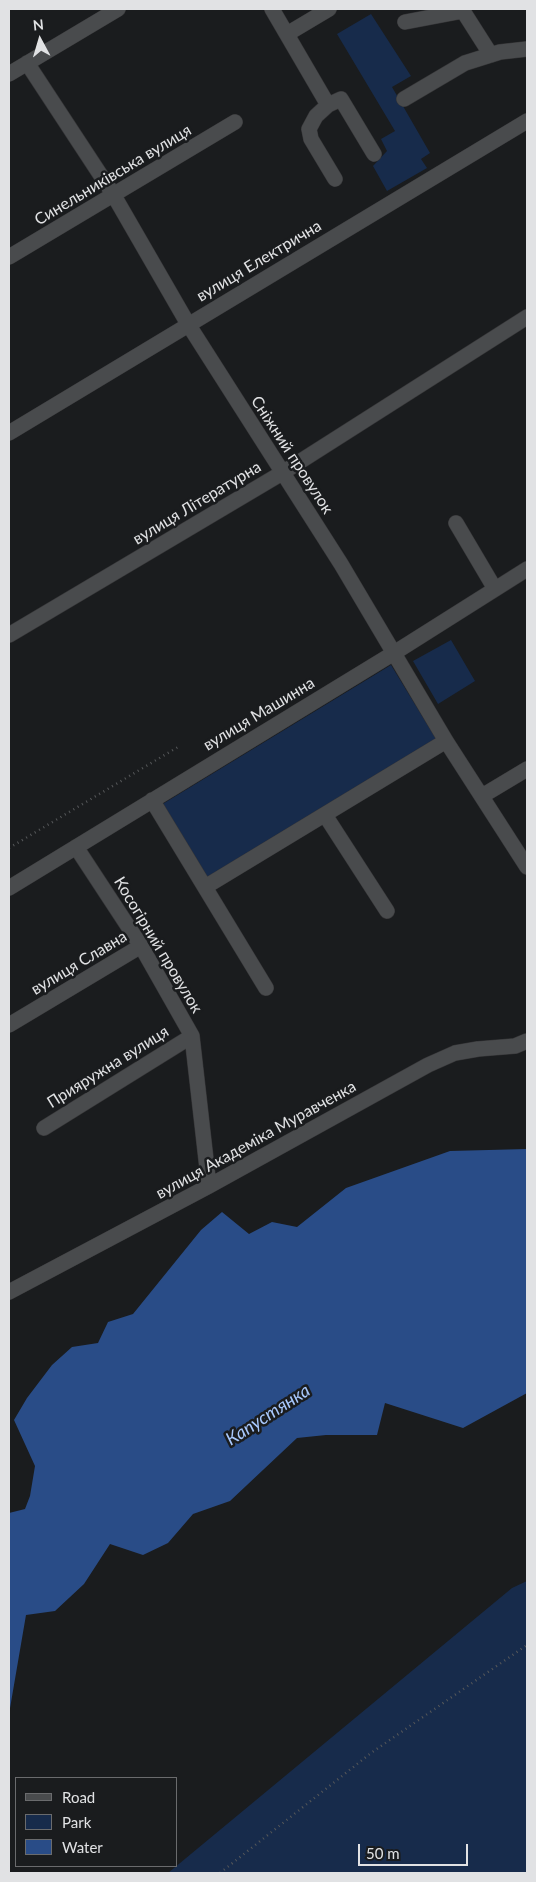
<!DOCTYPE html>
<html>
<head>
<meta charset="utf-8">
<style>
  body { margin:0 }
  #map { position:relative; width:536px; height:1882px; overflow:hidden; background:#1a1c1e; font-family:Lato,sans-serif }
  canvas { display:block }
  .frame { position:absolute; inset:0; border:10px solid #e1e2e4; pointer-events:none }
  .legend { position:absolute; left:15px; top:1777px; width:162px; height:90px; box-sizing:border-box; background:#1a1c1e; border:1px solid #6a6b6d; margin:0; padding:6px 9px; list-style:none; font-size:15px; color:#e1e2e4 }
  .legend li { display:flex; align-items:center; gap:10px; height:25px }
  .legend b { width:25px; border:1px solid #6a6b6d }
  .north { position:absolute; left:15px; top:15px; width:50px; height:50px; -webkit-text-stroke:4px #1a1c1e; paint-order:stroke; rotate:354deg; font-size:14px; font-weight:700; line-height:20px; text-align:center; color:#e1e2e4 }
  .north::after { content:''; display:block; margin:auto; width:18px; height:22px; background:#e1e2e4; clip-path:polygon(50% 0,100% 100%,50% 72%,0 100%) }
  .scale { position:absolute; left:358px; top:1844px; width:110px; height:22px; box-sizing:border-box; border:2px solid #e1e2e4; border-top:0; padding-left:6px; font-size:15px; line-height:18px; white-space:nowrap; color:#e1e2e4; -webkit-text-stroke:4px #1a1c1e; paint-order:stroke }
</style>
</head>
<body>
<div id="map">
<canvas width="536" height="1882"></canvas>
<div class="frame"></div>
<ul class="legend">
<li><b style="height:6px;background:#494b4d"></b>Road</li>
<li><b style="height:14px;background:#172b4b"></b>Park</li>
<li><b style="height:14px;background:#294c87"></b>Water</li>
</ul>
<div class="north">N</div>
<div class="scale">50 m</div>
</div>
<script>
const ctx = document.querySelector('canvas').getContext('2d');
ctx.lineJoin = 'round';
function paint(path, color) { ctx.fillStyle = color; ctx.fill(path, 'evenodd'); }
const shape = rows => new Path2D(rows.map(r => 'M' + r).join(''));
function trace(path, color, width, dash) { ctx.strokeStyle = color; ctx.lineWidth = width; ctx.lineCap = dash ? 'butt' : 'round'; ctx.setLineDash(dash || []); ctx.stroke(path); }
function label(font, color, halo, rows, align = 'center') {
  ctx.font = font + ' Lato,sans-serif'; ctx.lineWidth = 5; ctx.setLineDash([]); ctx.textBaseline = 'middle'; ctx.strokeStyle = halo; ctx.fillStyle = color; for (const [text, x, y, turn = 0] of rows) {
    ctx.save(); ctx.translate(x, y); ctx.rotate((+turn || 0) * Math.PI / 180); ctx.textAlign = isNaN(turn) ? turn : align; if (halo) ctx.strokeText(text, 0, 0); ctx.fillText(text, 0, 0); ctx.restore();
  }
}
paint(shape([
  [371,14,411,76,392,87,430,153,421,159,427,168,387,191,373,166,387,151,381,139,395,131,337,34],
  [451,640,475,681,438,704,413,661],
  [391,665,438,742,206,880,161,805],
  [527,1581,527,1873,168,1873,512,1588]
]), '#172b4b');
paint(shape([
  [527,1149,527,1393,463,1428,385,1403,377,1435,326,1435,297,1438,230,1501,193,1514,168,1543,143,1555,110,1544,84,1584,55,1611,26,1615,9,1714,9,1513,25,1509,30,1496,35,1466,14,1420,27,1398,52,1365,72,1347,98,1343,108,1322,133,1314,201,1230,222,1212,249,1234,272,1222,297,1227,346,1188,450,1151]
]), '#294c87');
const minor = shape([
  [272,9,328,105,316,116,309,129,311,139,335,179],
  [405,22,463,11,491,55],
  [287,34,329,9],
  [27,63,113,194,188,324,341,564,446,741,527,867],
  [9,74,118,9],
  [404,99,465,63,500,52,527,49],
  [328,105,341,99,374,154],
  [9,257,235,122],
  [9,433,527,121],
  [456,523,495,589],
  [9,635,282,473,527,317],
  [482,796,527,769],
  [152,800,266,988],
  [325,815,387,911],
  [76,847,141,946,192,1036,209,1186],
  [205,887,446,741],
  [9,888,394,653,527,569],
  [9,1025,141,946],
  [44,1128,192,1036],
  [9,1292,209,1186,428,1065,455,1053,478,1049,515,1046,527,1041]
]);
trace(minor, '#363638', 16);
trace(shape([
  [9,848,178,747],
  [220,1873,371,1753,527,1645]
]), '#56585a', 2.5, [1, 4]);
trace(minor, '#494b4d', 15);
label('16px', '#e1e2e4', '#1a1c1e', [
  ["Синельниківська вулиця",113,175,-31],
  ["вулиця Електрична",259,261,-31],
  ["Сніжний провулок",292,455,57],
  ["вулиця Літературна",197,503,-31],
  ["вулиця Машинна",259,714,-31],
  ["Косогірний провулок",158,945,59],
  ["вулиця Славна",79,963,-31],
  ["Прияружна вулиця",108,1067,-32],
  ["вулиця Академіка Муравченка",256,1140,-29]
]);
label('italic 18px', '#a8c8fd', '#1a1c1e', [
  ["Капустянка",268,1415,-33]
]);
</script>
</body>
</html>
